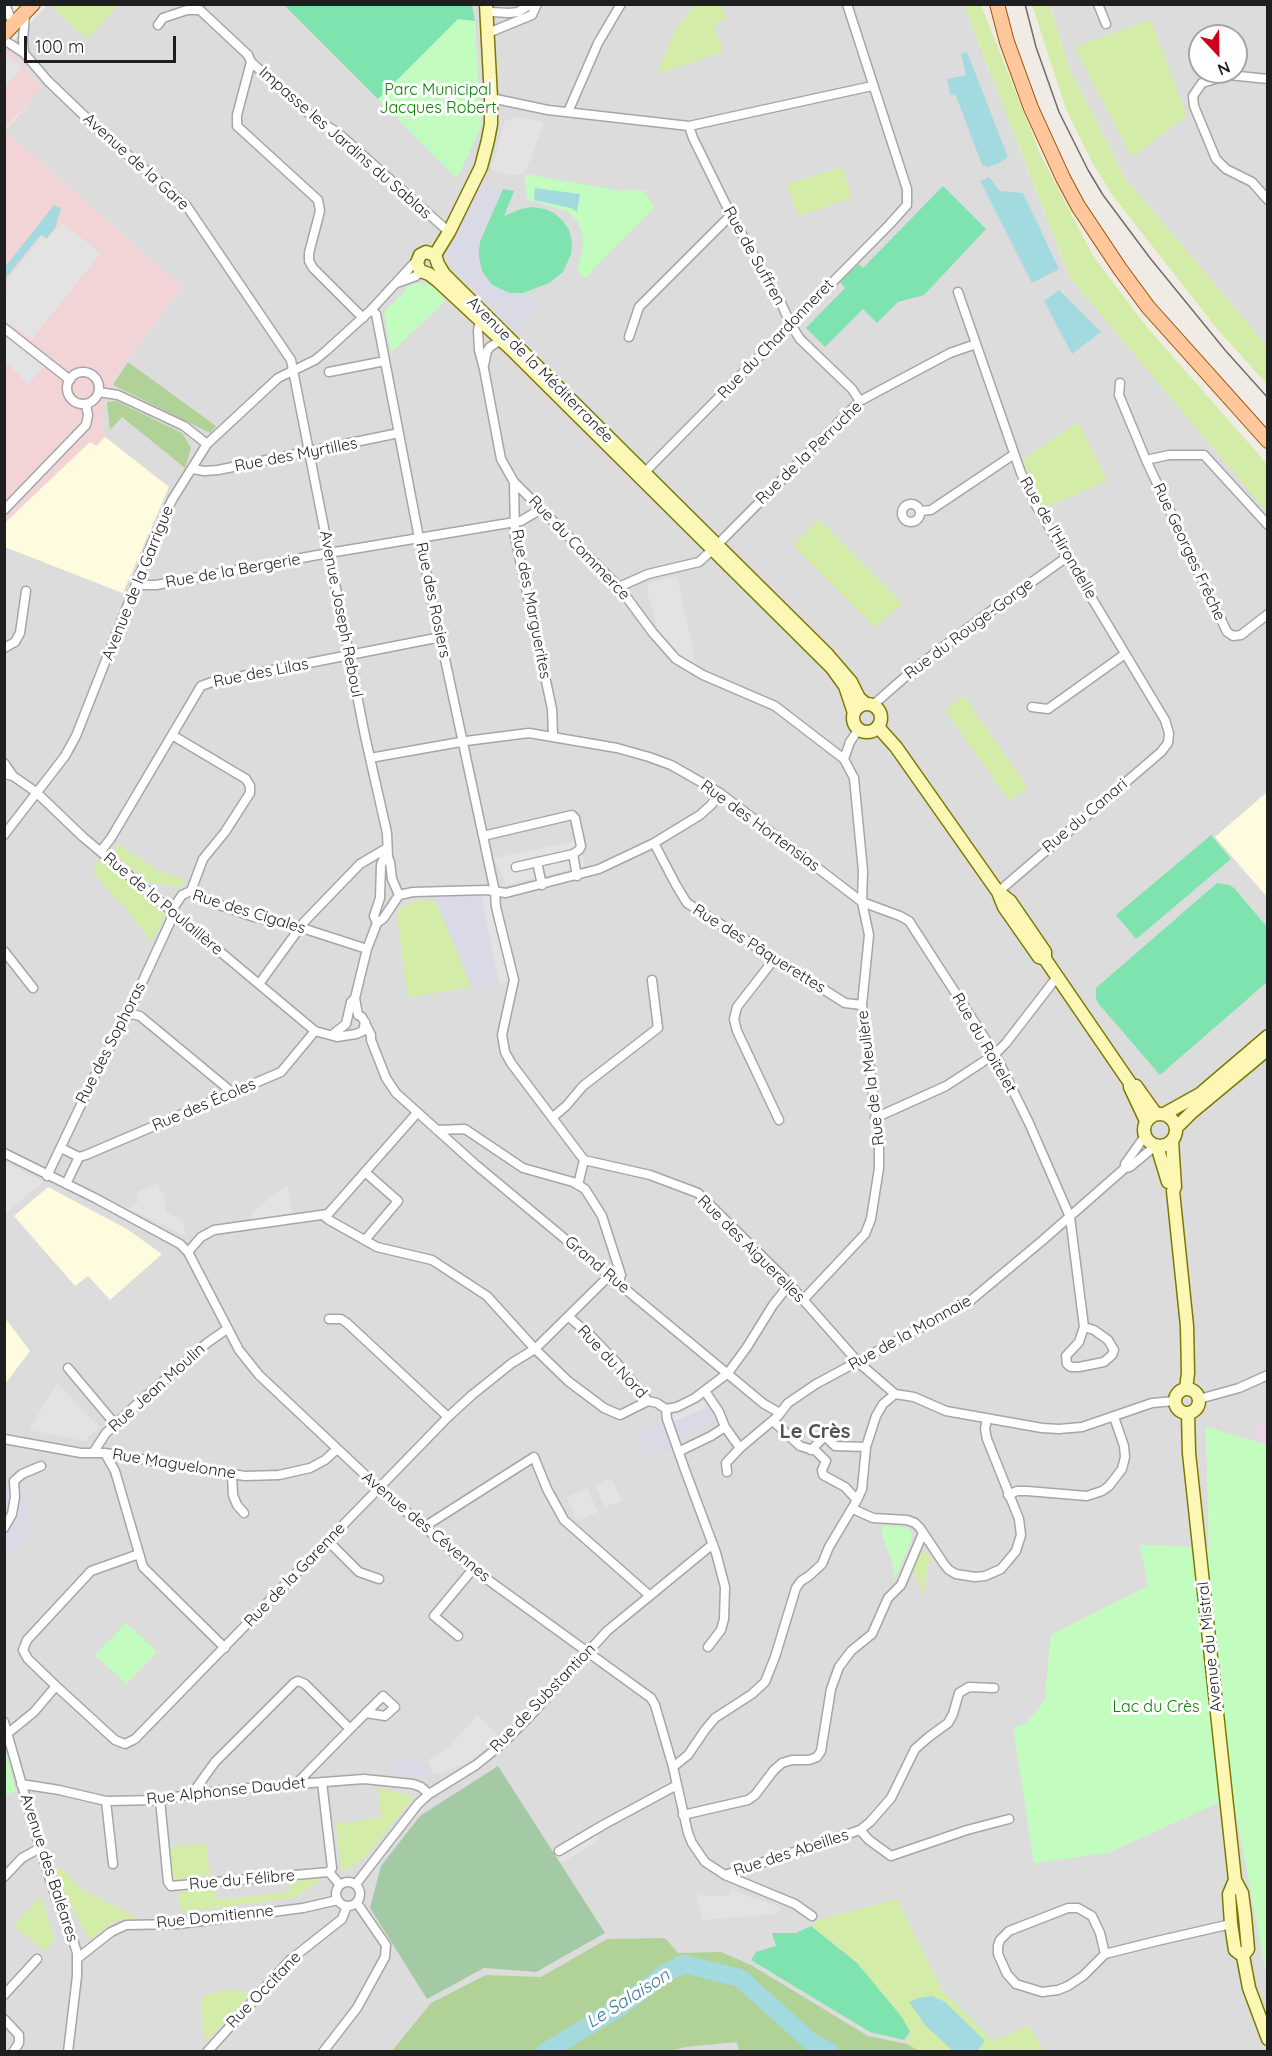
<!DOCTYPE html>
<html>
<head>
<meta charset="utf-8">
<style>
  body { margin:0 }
  #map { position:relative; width:1272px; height:2056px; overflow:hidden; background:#f0ebe4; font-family:Quicksand,sans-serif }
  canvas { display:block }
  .frame { position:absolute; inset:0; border:6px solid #1f1f1f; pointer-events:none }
  .north { position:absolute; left:1188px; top:24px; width:60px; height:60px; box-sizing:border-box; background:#fff; border:2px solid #a5a5a5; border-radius:50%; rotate:158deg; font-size:16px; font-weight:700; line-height:24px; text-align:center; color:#1f1f1f }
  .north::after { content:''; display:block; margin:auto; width:21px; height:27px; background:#ce001b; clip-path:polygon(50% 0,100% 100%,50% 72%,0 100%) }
  .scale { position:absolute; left:24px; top:36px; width:152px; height:27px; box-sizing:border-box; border:3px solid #1f1f1f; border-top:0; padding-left:8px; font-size:18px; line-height:21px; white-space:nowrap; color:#1f1f1f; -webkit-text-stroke:4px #fff; paint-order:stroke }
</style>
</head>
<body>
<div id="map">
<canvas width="1272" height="2056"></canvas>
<div class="frame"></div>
<div class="north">N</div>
<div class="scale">100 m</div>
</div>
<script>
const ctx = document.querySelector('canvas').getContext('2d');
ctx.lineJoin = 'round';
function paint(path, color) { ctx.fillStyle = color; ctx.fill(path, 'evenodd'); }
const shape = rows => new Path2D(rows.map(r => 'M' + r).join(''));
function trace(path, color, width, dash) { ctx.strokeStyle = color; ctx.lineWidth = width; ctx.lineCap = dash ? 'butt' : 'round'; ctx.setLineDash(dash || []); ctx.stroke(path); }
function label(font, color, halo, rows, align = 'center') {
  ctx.font = font + ' Quicksand,sans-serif'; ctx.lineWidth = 6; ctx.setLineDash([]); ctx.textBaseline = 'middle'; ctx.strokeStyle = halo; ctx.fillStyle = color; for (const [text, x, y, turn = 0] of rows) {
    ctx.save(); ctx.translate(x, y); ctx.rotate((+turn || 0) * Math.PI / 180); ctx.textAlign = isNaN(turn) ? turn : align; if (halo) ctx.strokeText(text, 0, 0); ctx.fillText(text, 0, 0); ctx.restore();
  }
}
paint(shape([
  [497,4,501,7,522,4,964,5,1070,278,1267,508,1267,1445,1206,1428,1209,1547,1148,1586,1051,1635,1045,1699,1027,1723,1108,1853,1233,1795,1267,1978,1267,2051,5,2051,5,547,122,593,168,487,105,437,101,407,115,377,182,287,5,131,42,87,7,48,47,5],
  [370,1908,536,1972,484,1968,427,1998],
  [1049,5,1267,5,1267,346,1125,178,1070,69],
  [1200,36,1236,36,1236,72,1200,72]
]), '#dddcdc');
paint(shape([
  [7,48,42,87,5,129,4,50],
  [5,131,182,287,115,377,101,407,105,437,96,447,90,442,5,523]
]), '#f2d3d6');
paint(shape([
  [1267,1411,1268,1443,1267,1443,1255,1440,1255,1432]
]), '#ead6e8');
paint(shape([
  [105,437,169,487,123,593,5,547,5,523,90,442,96,446],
  [1267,792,1267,897,1215,837],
  [48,1187,127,1229,162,1254,110,1300,88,1276,75,1286,14,1216],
  [5,1318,30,1351,5,1384,4,1384]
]), '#fffbdf');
paint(shape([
  [50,5,119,5,87,39],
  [694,5,721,5,727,19,714,25,723,52,657,74,675,31],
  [964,5,981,5,1041,156,1093,256,1146,326,1267,464,1267,512,1070,278],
  [1032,5,1049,5,1070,69,1125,178,1267,346,1267,384,1218,330,1113,196,1092,162,1066,109],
  [1151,20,1187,116,1132,157,1074,47],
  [842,167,852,198,798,216,787,184],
  [1078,422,1107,481,1043,508,1022,460],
  [819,519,902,603,875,627,793,545],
  [964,696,1028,788,1009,801,945,710],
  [117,844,159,871,184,880,181,887,148,882,114,854],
  [100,859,166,915,151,942,122,903,115,899,93,871],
  [420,899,436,902,472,987,408,997,396,910],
  [925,1552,930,1556,923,1595,913,1569,921,1553],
  [378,1787,414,1797,366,1856,344,1872,341,1867,336,1824,381,1818],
  [206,1843,210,1875,173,1880,169,1847],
  [61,1868,81,1889,137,1918,117,1920,89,1940,53,1869],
  [323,1879,293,1898,181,1912,178,1892,215,1888,217,1900,289,1892,289,1881],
  [41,1896,55,1940,44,1951,14,1925],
  [897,1899,942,1990,993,2041,1029,2026,1044,2051,919,2051,907,2044,910,2032,858,1963,811,1926,818,1920],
  [234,1989,249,1994,206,2042,203,2031,201,1996]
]), '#d3eda8');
paint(shape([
  [128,362,216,426,210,433,113,385],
  [116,401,182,433,191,448,185,468,122,417,110,430,107,402],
  [665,1938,678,1953,721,1952,751,1965,868,2036,907,2044,919,2051,739,2051,737,2042,685,2047,668,2052,392,2051,431,2003,486,1975,541,1977,607,1939]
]), '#b0d297');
paint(shape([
  [498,1766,605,1933,536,1972,484,1968,427,1999,370,1908,381,1866,420,1816]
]), '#a4caa5');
paint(shape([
  [458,19,475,21,481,127,457,178,378,99],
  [525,174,622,191,624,189,645,191,654,208,585,278,577,270,583,245,582,232,577,220,567,211,528,200,525,188],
  [421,283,435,286,440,290,444,302,391,353,384,312,407,288,413,284],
  [1206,1427,1267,1445,1267,1978,1233,1796,1108,1853,1034,1863,1013,1728,1027,1723,1045,1699,1051,1635,1148,1586,1140,1545,1209,1547],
  [882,1526,904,1527,909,1529,912,1534,911,1541,894,1579,892,1560,882,1536],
  [126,1623,157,1652,126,1684,95,1655],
  [5,1749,16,1791,5,1795,4,1795]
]), '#c3fcbf');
paint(shape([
  [284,5,472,5,475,21,458,19,378,99],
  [943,186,986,229,924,295,898,302,877,323,863,309,825,347,806,328,845,288,840,282,859,264,863,268],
  [503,189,514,191,504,216,521,209,532,207,545,209,554,213,563,221,569,230,572,242,571,254,563,272,549,283,523,293,509,293,492,285,484,276,478,261,480,241],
  [1211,835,1231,859,1136,939,1116,915],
  [1217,883,1229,885,1234,888,1267,927,1267,982,1160,1075,1098,1003,1096,998,1096,988],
  [811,1926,857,1963,902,2017,910,2032,904,2040,870,2032,751,1960,756,1952,776,1946,772,1933,796,1933]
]), '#7ee3af');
paint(shape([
  [8,55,22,68,5,86,5,58],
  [516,117,544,122,525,174,511,175,491,170,505,121],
  [61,222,101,253,32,339,5,321,5,293,9,288,5,282,41,237,47,239],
  [5,335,45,366,28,384,7,363,5,365],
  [677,576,696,665,679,654,658,630,648,595,648,587,651,582],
  [576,841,583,855,585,866,506,885,494,858],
  [480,890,495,895,514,980,499,984],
  [4,1162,43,1182,5,1214,4,1214],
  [157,1184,164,1195,166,1212,183,1220,186,1236,128,1208,138,1202,136,1192],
  [288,1184,292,1214,250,1220,253,1211],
  [57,1383,99,1427,85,1441,29,1430],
  [704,1400,707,1407,672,1423,669,1415],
  [611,1478,622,1501,605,1507,595,1485],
  [587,1488,598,1512,577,1521,567,1497],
  [477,1715,499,1736,476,1757,464,1764,434,1775,428,1760,450,1746],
  [596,1833,600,1840,561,1863,557,1856],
  [731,1889,748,1896,782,1908,775,1914,702,1920,697,1895,728,1896]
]), '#e3e3e3');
paint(shape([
  [480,181,503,189,480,241,478,252,482,271,492,285,509,293,523,293,535,308,514,330,461,273,446,247,464,216],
  [480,890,499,984,472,987,432,892],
  [707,1407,715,1423,676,1440,678,1445,646,1460,634,1432,667,1419,669,1424],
  [20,1482,31,1529,5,1558,5,1486,6,1483],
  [410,1759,419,1761,427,1768,431,1776,389,1775,395,1764]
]), '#d9dae6');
paint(shape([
  [967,52,1008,157,997,164,988,167,982,165,956,96,950,94,947,79,966,75,961,54],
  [989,177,1000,191,1023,193,1059,269,1032,283,980,181],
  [535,188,580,194,577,212,571,208,534,200],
  [54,205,61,208,55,228,47,238,41,235,39,237,5,279,5,267],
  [1059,290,1101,332,1072,354,1044,301],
  [932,1996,945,2002,985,2041,977,2051,953,2051,926,2026,909,2002,918,1998]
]), '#a3dae0');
trace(shape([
  [545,2052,620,2007,667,1972,684,1964,740,1978,810,2041,830,2052]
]), '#a3dae0', 18);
const street = shape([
  [5,4,14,26],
  [1098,4,1106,24],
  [485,7,492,12,509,13,518,12,531,4],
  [158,25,163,18,187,10,200,10,248,55,251,62,316,120,337,132,449,232],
  [488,33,532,15,537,4],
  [4,40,24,53,48,81,98,129,186,205,291,360,365,736,387,833,388,857,390,862,392,879,399,895],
  [24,53,23,40,25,14],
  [251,62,237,115,237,126,318,200,320,211,309,253,309,261,313,268,363,318],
  [1268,79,1229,75,1202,83,1193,96,1194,106,1216,159,1226,169,1252,182,1268,200],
  [491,98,548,110,689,126,872,86],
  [568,112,598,43,621,4],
  [689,126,693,138,731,215,782,305,791,325,800,339,852,389,860,401],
  [397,283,416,276,420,271],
  [958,292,1021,473,1037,507,1165,720,1169,733,1168,743,1161,752,998,892],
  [371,310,376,314,419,538,495,892,496,907,514,980,502,1035,505,1052,511,1063,584,1160,650,1175,698,1193,783,1277,858,1362,895,1394,914,1397,946,1411,1042,1428,1059,1429,1082,1427,1152,1403,1175,1401],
  [483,318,480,321,478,331,479,350,484,369,501,459,514,482,515,537,552,709,553,735],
  [4,328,70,380],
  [629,337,639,307,731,215],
  [484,365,487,351,490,347,501,340,502,335],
  [329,372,385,361],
  '67 388a16 16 0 1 1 32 0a16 16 0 1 1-32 0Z',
  [1120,383,1119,395,1146,460],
  [99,392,118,395,184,426,207,444],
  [193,469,204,471,218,470,399,433],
  [644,473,889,225,907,205,907,189,847,4],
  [514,482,619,587,653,633,676,659,703,675,775,706,844,759],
  '902 513a9 9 0 1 1 18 0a9 9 0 1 1-18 0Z',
  [4,510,86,425,88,415,86,404],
  [920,511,931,510,1013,455],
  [1268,525,1204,455,1169,455,1146,460,1227,632,1233,636,1241,635,1268,614],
  [717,545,860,401,950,353,976,344],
  [136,585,156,585,323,554,521,521,541,509],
  [619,587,648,574,699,562,712,550],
  [4,648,15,642,20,633,26,591],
  [873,705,913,670,984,616,1067,557],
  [1032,707,1048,709,1125,654],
  [172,735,246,779,250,786,250,793,225,832,203,859,191,891],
  [370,758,466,741,529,733,617,748,649,757,671,765,720,793,862,902,900,916,909,921,995,1054,1029,1123,1070,1217,1084,1327,1079,1342,1066,1356,1067,1364,1071,1367,1079,1367,1104,1362,1112,1355,1114,1350,1108,1340,1094,1330,1084,1327],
  [4,763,13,776],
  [4,774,13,776,36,792,83,837,315,1031,337,1037,356,1034,363,1031,365,1022],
  [4,835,65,756,76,736,153,541,172,500,207,444,278,378,315,360,326,351,371,310,417,260],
  [483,836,572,815,575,818,581,846,579,850,573,854,516,867],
  [654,843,676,885,687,903,845,1003,862,1005],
  [101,851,111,838,201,686,212,682,441,637],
  [573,854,577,876],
  [537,862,542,885],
  [399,895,413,892,486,890,506,893,599,869,654,843,700,815,711,805,720,793],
  [377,923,383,919,399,895],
  [4,951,33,988],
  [775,958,737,1007,734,1019,737,1031,779,1120],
  [259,984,304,922,360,864,387,848],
  [355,998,358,1015,362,1017,371,1035,371,1040,386,1078,396,1093,475,1164,618,1283,764,1404,780,1413],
  [128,1013,140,1016,233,1093],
  [332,1035,346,1024,351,1002,355,998,367,949,377,923,374,916,380,898,381,865,383,860,388,857],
  [553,1117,566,1106,583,1086,658,1028,652,980],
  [875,1118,946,1086,995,1054,1006,1043,1057,977],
  [437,1130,465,1129,523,1168,573,1182,585,1189,602,1216,621,1275,618,1283],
  [61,1148,79,1157,86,1155,281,1072,315,1031],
  [4,1153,95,1198,180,1244,188,1252,239,1350,259,1375,379,1488,473,1569,651,1698,655,1705,673,1767,688,1833,692,1843,705,1862,725,1875,795,1904,812,1916],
  [1125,1168,1125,1164,1145,1136],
  [47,1176,98,1069,128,1013,171,920,172,910,182,895,191,891,222,906,254,917,302,928,367,949],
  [66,1184,79,1157],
  [578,1185,584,1160],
  [324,1216,329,1220,377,1247,432,1260,487,1296,535,1349,568,1381,604,1408,620,1415,648,1401],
  [365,1240,398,1201,365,1172],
  [188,1252,201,1237,214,1230,328,1214,417,1113],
  [803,1300,865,1234,871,1219,879,1168,879,1141,862,1005,869,935,862,902,863,871,854,778,844,759,850,742,858,730],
  [569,1317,591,1336,616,1362,648,1401,657,1403,666,1409,677,1407,695,1398,728,1373,747,1347,773,1305,789,1285],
  [329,1319,341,1319,347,1323,448,1417],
  [68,1368,115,1424],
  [705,1391,719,1412,725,1427,740,1448],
  [1199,1399,1239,1388,1268,1375],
  [666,1409,667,1419,685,1470,716,1553,725,1587,724,1619,721,1630,708,1647],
  [773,1421,800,1446,816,1451,826,1461,822,1470,823,1475,845,1487,857,1500],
  [4,1439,81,1453,105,1453,245,1476,279,1475,310,1468,325,1460,337,1449],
  [811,1450,825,1436,835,1446,866,1447],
  [680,1451,711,1436,725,1427],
  [93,1453,106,1433,136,1405,207,1343,227,1329],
  [105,1453,115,1471,143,1567,225,1648],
  [727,1472,726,1463,740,1448,778,1416,788,1403,816,1384,970,1301,1043,1240,1125,1168,1130,1167,1155,1146],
  [232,1475,233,1495,237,1505,244,1513],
  [1008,1495,1017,1491,1027,1491,1087,1496,1102,1491,1109,1486,1122,1469,1125,1457,1124,1446,1114,1417],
  [853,1509,873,1518,907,1520,915,1523,920,1528,944,1564,949,1570,956,1574,975,1577,985,1576,1001,1569,1016,1551,1021,1535,1019,1519,987,1439,985,1429,987,1419],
  [424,1527,534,1457,547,1489,564,1520,649,1595],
  [4,1528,12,1514,15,1497,14,1481,22,1474,41,1466],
  [328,1541,359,1572,379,1579],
  [139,1554,91,1571,27,1640,23,1650,28,1659,56,1686,115,1740,125,1744,135,1739,448,1417,472,1395,512,1363,535,1349,609,1276],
  [458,1636,434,1616,473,1569],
  [4,1722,40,1848,56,1898,70,1930,77,1953,77,1976,68,2052],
  [7,1734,34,1712,56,1686],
  [673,1767,688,1755,705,1730,715,1718,752,1694,765,1682,775,1657,796,1588,801,1581,809,1576,822,1564,829,1547,857,1500,862,1489,866,1447,876,1416,883,1404,895,1394],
  [322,1782,332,1868,329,1872,340,1885],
  [21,1784,59,1790,106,1801,160,1800,192,1794,258,1787,364,1779,413,1784,421,1787,429,1794],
  [296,1784,350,1729,383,1696,395,1707,385,1716,366,1713],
  [192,1794,215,1762,294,1683,298,1681,305,1684,350,1729],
  [160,1800,168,1882,171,1886,329,1872],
  [106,1801,113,1864],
  [683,1815,748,1800,755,1795,774,1770,782,1763,792,1760,809,1760,817,1757,821,1751,831,1689,839,1667,851,1651,872,1634,888,1598,901,1585,923,1533],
  [860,1830,869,1840,891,1856,967,1830,1009,1819],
  [559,1851,603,1825,677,1785],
  [725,1875,860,1830,870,1822,891,1798,915,1749,930,1736,948,1723,953,1714,959,1693,969,1687,994,1688],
  [4,1877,22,1858,40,1848],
  '336 1894a12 12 0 1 1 24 0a12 12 0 1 1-24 0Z',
  [356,1884,418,1804,429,1794,476,1765,502,1744,529,1717,607,1631,713,1544],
  [1105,1954,1083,1976,1068,1986,1058,1990,1042,1992,1016,1984,1007,1974,998,1954,998,1946,1000,1940,1009,1931,1068,1908,1078,1908,1092,1916,1100,1933,1105,1954,1157,1941,1231,1924],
  [78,1958,111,1932,126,1925,179,1924,303,1908,338,1900],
  [4,1995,37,1959],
  [4,2019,19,2035,19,2043,13,2052],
  [207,2052,290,1960,342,1919,347,1906],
  [323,2052,357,2008,385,1957,386,1945,357,1903]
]);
const secondary = shape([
  [435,255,449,232,481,167,488,140,491,124,491,98,486,4],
  '853 718a14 14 0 1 1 28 0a14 14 0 1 1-28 0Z',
  [854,713,845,686,832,668,511,349,438,281,429,274,420,271,417,263,420,255,426,252,435,255,438,264,444,274,826,653,851,682,859,698,866,704],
  [878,727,896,747,998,892,1004,907,1039,957,1045,959,1130,1083,1130,1087,1146,1121],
  [1000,893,1010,901,1045,952,1045,959],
  [1136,1086,1156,1114],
  '1144 1130a16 16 0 1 1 32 0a16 16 0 1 1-32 0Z',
  [1164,1114,1200,1094,1268,1036],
  [1176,1128,1191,1113,1268,1049],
  [1172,1141,1175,1187,1173,1191,1187,1326,1188,1373,1186,1389],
  [1157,1146,1168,1182],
  '1175 1401a12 12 0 1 1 24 0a12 12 0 1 1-24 0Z',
  [1188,1414,1189,1453,1235,1880,1242,1893,1245,1916,1248,1949,1243,1956,1249,1988,1268,2039],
  [1235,1880,1229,1894,1231,1924,1235,1950,1243,1956]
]);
const primary = shape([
  [997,4,1007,42,1031,108,1063,178,1078,206,1120,269,1148,307,1268,441],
  [4,34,33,4]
]);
trace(street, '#a6a6a6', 11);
trace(secondary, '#7c7900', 15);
trace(primary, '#9a5300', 16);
trace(street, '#fff', 8);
trace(secondary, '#fdf7b6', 12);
trace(primary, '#ffc79b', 14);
trace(shape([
  [1025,4,1036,47,1059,112,1088,170,1103,195,1150,258,1225,350,1268,398]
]), '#6d6d6d', 1.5);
label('16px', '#0c8406', '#fff', [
  ["Parc Municipal",438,90],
  ["Jacques Robert",438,108],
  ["Lac du Crès",1156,1707]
]);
label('16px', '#1f1f1f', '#fff', [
  ["Impasse les Jardins du Sablas",345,143,41],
  ["Avenue de la Gare",136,162,42],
  ["Rue de Suffren",754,256,61],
  ["Rue du Chardonneret",776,339,-46],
  ["Avenue de la Méditerranée",540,370,45],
  ["Rue de la Perruche",809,453,-44],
  ["Rue des Myrtilles",296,455,-11],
  ["Rue de l'Hirondelle",1058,538,60],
  ["Rue du Commerce",579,548,46],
  ["Rue Georges Frêche",1189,552,65],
  ["Rue de la Bergerie",233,571,-10],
  ["Avenue de la Garrigue",138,583,-68],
  ["Rue des Rosiers",433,600,78],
  ["Rue des Marguerites",531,604,79],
  ["Avenue Joseph Reboul",341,614,79],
  ["Rue du Rouge-Gorge",969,629,-37],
  ["Rue des Lilas",261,673,-11],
  ["Rue du Canari",1085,816,-40],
  ["Rue des Hortensias",760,826,36],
  ["Rue de la Poulaillère",163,904,40],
  ["Rue des Cigales",249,912,17],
  ["Rue des Pâquerettes",759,949,32],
  ["Rue des Sophoras",111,1043,-63],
  ["Rue du Roitelet",984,1043,60],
  ["Rue de la Meulière",871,1078,-97],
  ["Rue des Écoles",204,1105,-23],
  ["Rue des Aiguerelles",751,1249,45],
  ["Grand Rue",597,1265,40],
  ["Rue de la Monnaie",910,1333,-29],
  ["Rue du Nord",612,1362,47],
  ["Rue Jean Moulin",157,1388,-42],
  ["Rue Maguelonne",174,1464,9],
  ["Avenue des Cévennes",426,1527,40],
  ["Rue de la Garenne",295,1575,-46],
  ["Avenue du Mistral",1210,1647,-96],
  ["Rue de Substantion",543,1698,-46],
  ["Rue Alphonse Daudet",226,1791,-6],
  ["Rue des Abeilles",791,1853,-18],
  ["Avenue des Baléares",49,1868,72],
  ["Rue du Félibre",242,1880,-5],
  ["Rue Domitienne",215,1917,-6],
  ["Rue Occitane",264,1990,-46]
]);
label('italic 18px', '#3e799c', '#fff', [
  ["Le Salaison",628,1999,-32]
]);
label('bold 20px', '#525252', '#fff', [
  ["Le Crès",815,1432]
]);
</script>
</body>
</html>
